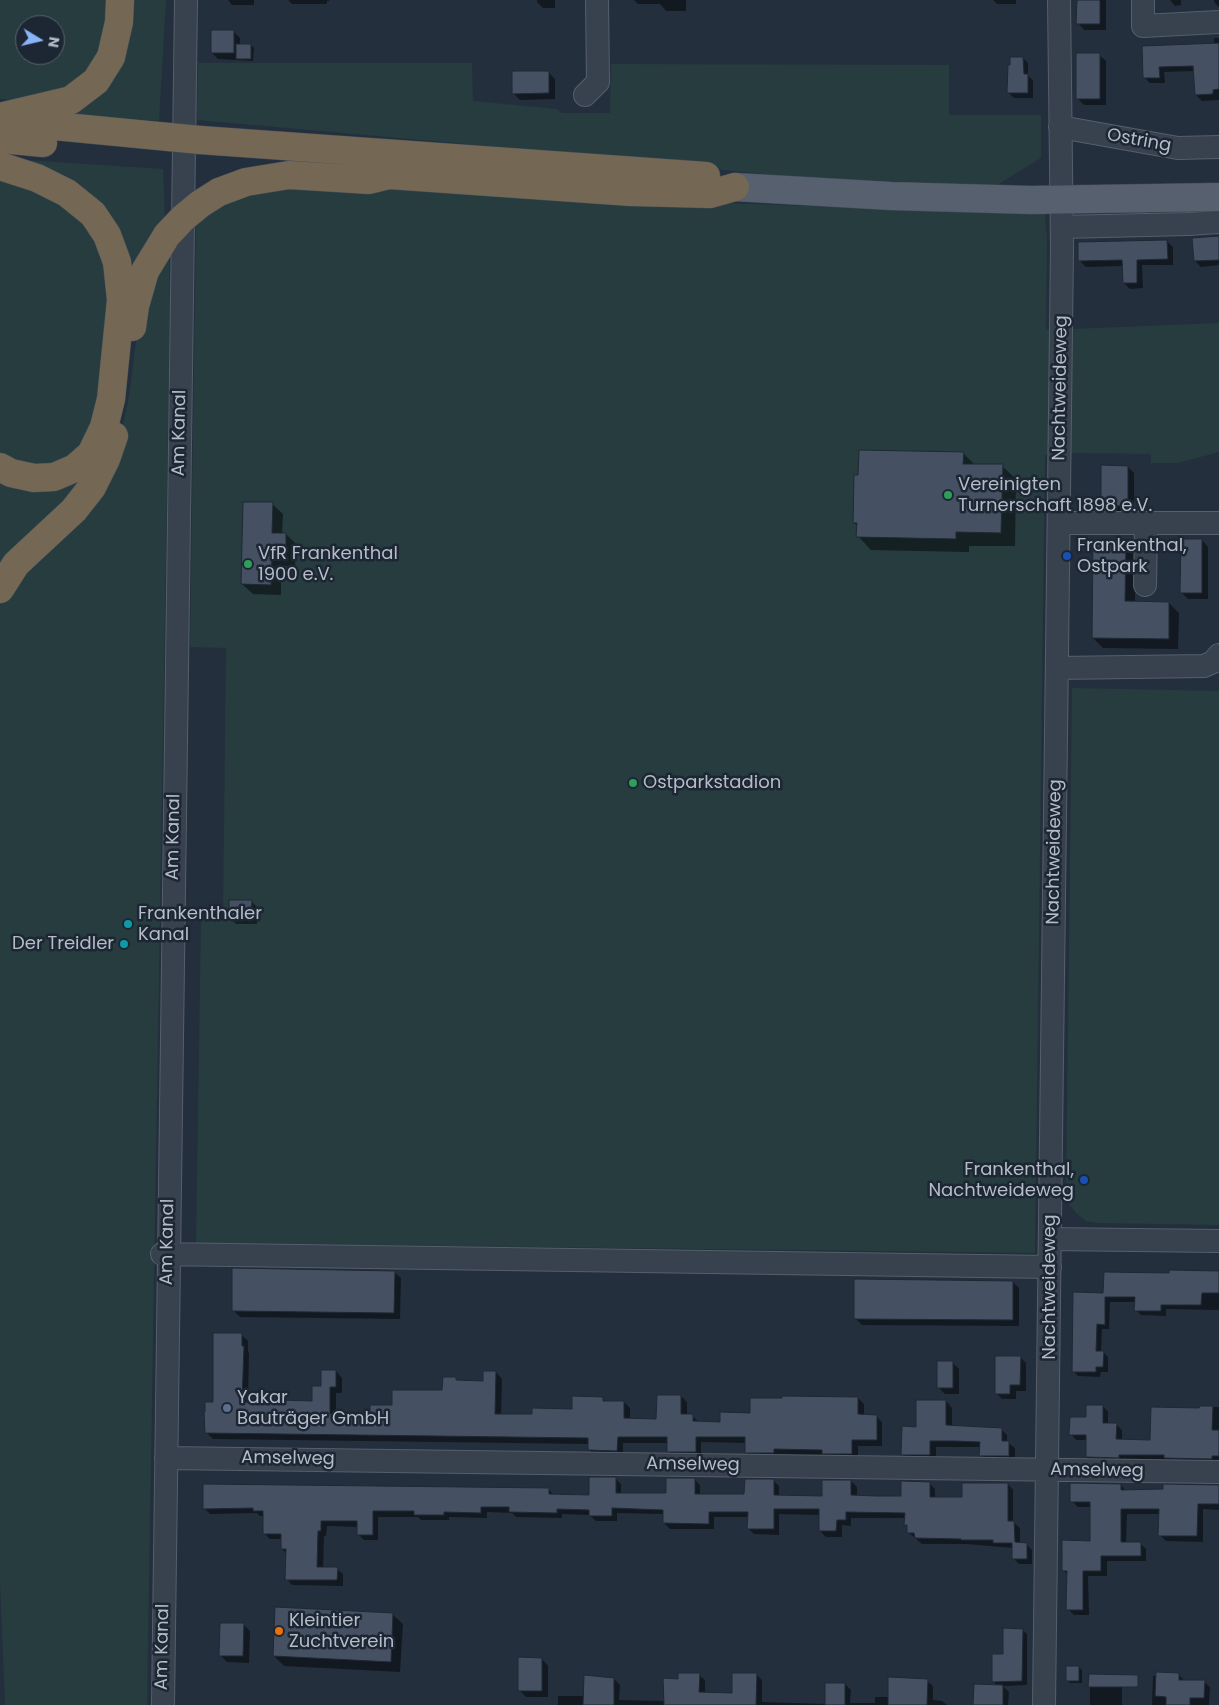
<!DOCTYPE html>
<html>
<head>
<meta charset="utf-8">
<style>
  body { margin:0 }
  #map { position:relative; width:1219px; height:1705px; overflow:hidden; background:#242f3e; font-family:Poppins,sans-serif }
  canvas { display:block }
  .north { position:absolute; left:15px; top:15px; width:50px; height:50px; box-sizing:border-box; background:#1d2633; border:1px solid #59626f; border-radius:50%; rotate:99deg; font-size:14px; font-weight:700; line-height:20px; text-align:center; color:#b4bcc9 }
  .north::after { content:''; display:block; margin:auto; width:18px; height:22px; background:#8ab4f8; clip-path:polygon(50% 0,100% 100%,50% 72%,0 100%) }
</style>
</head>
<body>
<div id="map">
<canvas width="1219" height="1705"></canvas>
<div class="north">N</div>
</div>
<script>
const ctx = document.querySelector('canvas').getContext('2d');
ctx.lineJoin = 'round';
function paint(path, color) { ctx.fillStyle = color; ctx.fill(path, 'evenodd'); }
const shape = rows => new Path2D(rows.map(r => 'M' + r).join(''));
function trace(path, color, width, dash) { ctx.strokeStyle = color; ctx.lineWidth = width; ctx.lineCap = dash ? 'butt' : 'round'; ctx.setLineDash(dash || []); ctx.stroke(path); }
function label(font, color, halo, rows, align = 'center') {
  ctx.font = font + ' Poppins,sans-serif'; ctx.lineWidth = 5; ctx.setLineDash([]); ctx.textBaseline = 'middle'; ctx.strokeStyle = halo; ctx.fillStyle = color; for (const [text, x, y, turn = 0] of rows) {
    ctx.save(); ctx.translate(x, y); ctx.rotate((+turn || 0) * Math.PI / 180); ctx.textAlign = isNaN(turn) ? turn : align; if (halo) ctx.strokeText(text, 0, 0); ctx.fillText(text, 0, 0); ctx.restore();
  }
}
paint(shape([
  [0,0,112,0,104,49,89,74,70,90,27,101,0,99],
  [25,25,55,25,55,55,25,55],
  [132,0,166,0,159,121,74,114,100,91],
  [198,63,472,63,473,101,557,109,562,113,610,113,611,64,949,65,949,115,1041,115,1041,158,997,185,800,178,556,152,197,120],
  [9,159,163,169,165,220,131,275,119,242],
  [0,177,64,203,95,232,112,291,98,408,82,444,63,461,40,471,0,461],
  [324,185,607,199,1045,214,1047,239,1046,330,1219,323,1219,452,1178,463,1151,463,1151,454,1075,453,1045,455,1035,1253,196,1243,201,919,223,920,226,648,190,647,196,222,223,204,271,188],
  [169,245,170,310,147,1705,5,1705,0,1581,0,600,120,439,129,396,139,318],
  [98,457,83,487,0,577,0,478],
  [1072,688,1219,691,1219,1225,1099,1223,1086,1221,1076,1213,1068,1203,1066,1190]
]), '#263c3f');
paint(shape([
  [228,0,254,0,254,5,232,5],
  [288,0,329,0,329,1,327,1,327,4,292,4],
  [537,0,555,0,555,8,543,8,537,2],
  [634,0,686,0,686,11,666,11,660,4,638,4],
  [993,0,1016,0,1016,4,997,4],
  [1078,0,1106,0,1106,30,1084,30,1078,23],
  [1162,0,1181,0,1181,5,1175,6,1170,0],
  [1214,0,1219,0,1219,7,1214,2],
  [234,32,240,38,240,45,251,45,254,48,253,61,218,59,212,53],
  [1214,38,1219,38,1219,100,1202,101,1196,95,1195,71,1164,72,1165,83,1150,83,1144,77,1143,47,1214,44],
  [1099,55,1106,61,1106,105,1084,105,1077,98],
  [1023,58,1028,63,1028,76,1033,80,1033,98,1014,98,1009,93],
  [549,73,555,79,555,99,520,100,513,93],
  [1219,238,1219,265,1201,267,1195,261],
  [1167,241,1173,247,1173,265,1142,265,1143,288,1130,289,1124,283,1124,266,1086,267,1080,261],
  [963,453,975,465,1002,466,1016,479,1015,546,969,546,969,552,871,550,858,536,858,526,854,523],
  [1128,467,1134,473,1134,512,1109,512,1102,506],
  [272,504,283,514,282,534,286,534,296,544,295,566,281,566,281,595,253,594,242,584],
  [1202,540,1208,547,1208,599,1188,599,1182,593],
  [1125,545,1136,555,1135,602,1169,603,1179,613,1178,649,1103,648,1093,638],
  [251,901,258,908,257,924,236,924,230,917],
  [394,1272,401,1278,400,1319,240,1317,233,1310],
  [1219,1272,1219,1310,1166,1309,1166,1316,1141,1315,1136,1310,1136,1302,1110,1302,1109,1329,1102,1329,1101,1352,1103,1352,1108,1357,1108,1372,1101,1372,1100,1377,1078,1376,1073,1371,1105,1294,1170,1275],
  [1013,1282,1019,1288,1019,1326,862,1325,855,1318],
  [242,1335,248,1341,248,1352,249,1353,248,1404,279,1404,313,1402,336,1371,342,1378,342,1393,336,1393,336,1416,371,1416,393,1406,444,1391,455,1379,458,1381,484,1382,496,1372,502,1379,501,1415,533,1415,573,1410,602,1398,606,1402,624,1402,630,1408,630,1419,657,1420,681,1396,687,1402,687,1415,692,1416,699,1422,721,1423,751,1414,858,1398,864,1404,864,1416,876,1416,882,1422,882,1446,858,1446,858,1460,830,1459,826,1455,779,1455,779,1459,752,1458,746,1452,746,1443,701,1442,701,1458,675,1457,668,1451,668,1443,623,1443,623,1457,596,1456,589,1450,589,1444,213,1439,206,1432,214,1403],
  [1020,1357,1026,1363,1026,1391,1016,1391,1016,1399,1002,1399,996,1393],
  [952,1362,959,1369,959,1394,945,1394,938,1387],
  [946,1401,952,1408,952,1427,1001,1429,1007,1435,1007,1442,1015,1448,1015,1462,987,1461,981,1455,981,1447,936,1447,936,1461,908,1460,902,1454,917,1428],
  [1103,1406,1108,1412,1108,1424,1116,1424,1122,1430,1122,1441,1152,1441,1201,1410,1201,1407,1219,1407,1219,1464,1093,1462,1087,1457,1088,1440,1076,1440,1071,1434],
  [615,1478,621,1484,621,1494,667,1495,694,1479,700,1485,700,1495,745,1496,773,1480,779,1486,779,1496,824,1497,851,1481,857,1487,857,1497,902,1497,929,1483,935,1489,935,1498,963,1498,1008,1484,1013,1490,1013,1522,1020,1528,1020,1544,1026,1544,1032,1550,1032,1564,1019,1564,1013,1558,1013,1548,967,1544,922,1544,908,1532,906,1518,851,1518,851,1526,842,1525,842,1537,826,1537,820,1531,820,1515,779,1514,779,1535,754,1534,749,1529,749,1517,714,1517,714,1529,670,1529,664,1523,664,1514,617,1513,617,1521,596,1521,589,1515,562,1514,562,1518,516,1517,512,1513,487,1512,487,1518,449,1517,449,1520,421,1520,418,1517,378,1517,378,1540,364,1540,358,1534,359,1527,327,1526,326,1536,324,1536,323,1568,337,1569,343,1574,343,1586,292,1585,287,1579,287,1554,282,1549,283,1539,270,1539,264,1533,264,1516,260,1516,257,1513,210,1514,204,1508,548,1489,554,1495,590,1496],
  [1121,1485,1126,1491,1219,1486,1219,1510,1203,1509,1203,1542,1166,1541,1160,1535,1160,1514,1127,1514,1126,1543,1140,1543,1146,1549,1146,1561,1107,1561,1107,1576,1088,1576,1089,1615,1074,1615,1068,1609,1068,1575,1063,1570,1091,1542,1091,1507,1078,1507,1072,1501],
  [392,1614,403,1624,400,1672,284,1666,274,1656],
  [243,1624,250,1631,249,1663,227,1662,221,1656],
  [1022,1630,1027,1634,1027,1685,1003,1686,1009,1692,1008,1705,974,1705,997,1686,993,1681,1005,1655],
  [542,1659,548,1666,548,1697,526,1697,519,1690],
  [1079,1667,1082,1670,1082,1683,1070,1683,1067,1680],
  [756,1674,762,1680,762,1702,826,1704,845,1684,851,1690,850,1703,875,1703,875,1697,889,1697,927,1681,933,1686,933,1700,942,1701,947,1705,558,1705,558,1696,585,1696,614,1679,620,1685,619,1700,665,1701,679,1680,699,1675,705,1680,705,1693,733,1694],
  [1178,1674,1184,1680,1204,1682,1210,1687,1209,1705,1152,1705,1153,1676],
  [1090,1675,1122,1681,1122,1705,1090,1705]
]), '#0007');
const building = shape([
  [1077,0,1100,0,1100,24,1076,24,1077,0],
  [211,30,234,30,234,53,211,53,211,30],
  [1219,43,1219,89,1213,90,1213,94,1195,95,1193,66,1159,67,1160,78,1143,78,1142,46,1219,43],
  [236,44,251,44,251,59,236,59,236,44],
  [1076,53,1100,53,1100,99,1076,99,1076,53],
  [1010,57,1023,57,1024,74,1028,74,1028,93,1007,93,1008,65,1010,65,1010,57],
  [512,71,549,71,549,93,512,94,512,71],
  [1219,236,1219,260,1194,261,1192,238,1219,236],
  [1167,240,1168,259,1137,260,1137,283,1123,283,1122,260,1078,261,1078,242,1167,240],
  [859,450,964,452,963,464,1003,464,1001,533,956,532,956,539,856,537,857,523,853,523,854,475,858,475,859,450],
  [1101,465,1128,466,1128,506,1101,506,1101,465],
  [243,502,273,502,272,533,286,533,286,556,272,556,271,585,241,584,243,502],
  [1181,539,1202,539,1202,593,1180,593,1181,539],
  [1093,543,1126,543,1125,601,1169,602,1169,639,1092,638,1093,543],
  [229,900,252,900,251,918,229,918,229,900],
  [232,1268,395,1271,394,1313,232,1311,232,1268],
  [1169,1270,1219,1271,1219,1293,1202,1293,1201,1305,1161,1305,1161,1311,1134,1311,1135,1297,1105,1297,1105,1325,1097,1324,1096,1351,1104,1351,1103,1367,1096,1367,1096,1372,1072,1372,1073,1292,1103,1293,1104,1272,1169,1273,1169,1270],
  [854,1279,1013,1281,1013,1320,854,1319,854,1279],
  [213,1333,242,1333,242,1346,244,1346,242,1402,278,1403,278,1400,312,1401,312,1386,321,1386,321,1370,336,1370,336,1387,330,1387,330,1414,370,1415,370,1405,392,1405,392,1390,442,1390,443,1377,456,1377,456,1380,483,1381,483,1371,496,1371,495,1414,532,1414,532,1408,572,1409,572,1396,603,1397,603,1401,624,1401,624,1418,656,1419,657,1395,681,1395,681,1414,693,1414,693,1421,720,1422,720,1412,750,1413,750,1398,782,1398,782,1396,858,1397,858,1414,877,1415,877,1440,852,1440,852,1454,822,1454,822,1450,774,1449,774,1453,745,1453,745,1437,696,1437,696,1452,667,1452,667,1437,618,1437,617,1451,588,1450,588,1438,205,1433,204,1412,205,1412,205,1402,213,1402,213,1333],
  [995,1356,1021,1356,1020,1385,1010,1385,1010,1394,995,1394,995,1356],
  [937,1361,953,1361,953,1388,937,1388,937,1361],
  [916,1400,946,1400,946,1425,1002,1428,1002,1441,1009,1441,1009,1456,979,1456,980,1442,955,1441,930,1441,930,1455,901,1455,902,1426,916,1427,916,1400],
  [1086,1405,1103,1405,1103,1423,1117,1423,1116,1439,1150,1440,1151,1407,1199,1408,1200,1406,1213,1406,1212,1430,1219,1430,1219,1456,1212,1456,1212,1459,1164,1458,1164,1455,1119,1455,1119,1458,1086,1457,1086,1435,1069,1435,1070,1417,1086,1417,1086,1405],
  [589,1477,616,1477,616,1493,666,1493,666,1478,695,1478,695,1494,744,1494,745,1479,774,1479,774,1495,822,1496,822,1480,851,1480,851,1495,876,1496,901,1496,901,1481,930,1482,930,1497,962,1497,962,1483,1008,1483,1008,1521,1014,1521,1015,1542,1027,1543,1027,1559,1012,1559,1012,1543,993,1543,993,1540,961,1540,961,1539,915,1538,914,1533,907,1533,907,1525,904,1525,905,1513,846,1512,846,1520,837,1520,836,1531,819,1531,819,1509,774,1509,774,1529,747,1529,748,1512,709,1512,709,1524,663,1523,663,1510,612,1508,612,1516,589,1516,589,1510,557,1509,557,1513,509,1512,509,1507,481,1507,481,1513,444,1512,444,1515,414,1515,414,1511,373,1511,373,1535,357,1535,357,1521,321,1521,321,1531,318,1531,317,1567,338,1567,337,1580,285,1580,286,1549,281,1549,281,1534,263,1534,263,1511,253,1511,253,1508,203,1509,203,1484,549,1488,549,1494,589,1495,589,1477],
  [1070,1483,1121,1484,1121,1490,1163,1489,1163,1484,1219,1485,1219,1504,1198,1504,1197,1536,1158,1536,1159,1509,1121,1509,1121,1542,1141,1542,1141,1556,1101,1556,1101,1571,1083,1571,1083,1610,1066,1610,1067,1571,1062,1571,1062,1540,1090,1541,1090,1502,1070,1502,1070,1483],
  [275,1607,393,1613,391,1662,273,1656,275,1607],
  [220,1623,244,1623,243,1656,219,1656,220,1623],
  [1003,1628,1023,1629,1022,1681,992,1682,992,1654,1003,1654,1003,1628],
  [518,1657,542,1658,542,1691,518,1691,518,1657],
  [1066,1666,1079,1666,1079,1681,1066,1681,1066,1666],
  [1156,1672,1179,1673,1179,1680,1205,1680,1204,1698,1190,1698,1190,1705,1166,1705,1166,1697,1155,1696,1156,1672],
  [678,1673,700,1673,699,1692,732,1693,732,1673,757,1673,756,1705,664,1705,663,1678,678,1679,678,1673],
  [1089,1674,1138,1675,1138,1687,1088,1687,1089,1674],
  [584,1675,614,1678,614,1705,583,1705,584,1675],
  [888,1677,928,1679,927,1705,888,1705,888,1677],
  [825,1683,845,1683,845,1705,825,1705,825,1683],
  [974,1684,1003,1685,1003,1705,973,1705,974,1684]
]);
paint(building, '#455162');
trace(building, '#1f2835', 1);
const minor = shape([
  [1143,0,1143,26,1219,22],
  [585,95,598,82,597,0],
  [1060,127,1178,148,1219,147],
  [1062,227,1188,224,1219,222],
  [1059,523,1219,523],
  [1145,585,1146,523],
  [1057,668,1204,666,1213,662,1219,655],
  [1050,1239,1219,1241],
  [162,1254,1050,1267],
  [166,1458,1219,1472],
  [163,1705,186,0],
  [1044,1705,1062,248,1059,0]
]);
const major = shape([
  [735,187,891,196,1031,200,1219,197]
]);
const highway = shape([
  [0,117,71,100,96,81,111,57,119,22,120,0],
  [13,122,169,137],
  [0,139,43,143],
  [200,140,706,176],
  [0,166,37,178,67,193,93,214,107,235,117,262,121,300,111,399,104,427,91,454,75,468,54,477,34,478,11,473,0,467],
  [200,204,219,192,246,182,289,175,369,180,389,175,631,192,710,194,735,187],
  [132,327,135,306,145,271,167,235],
  [0,589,16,564,74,510,92,487,106,459,114,436]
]);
trace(minor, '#565f6c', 24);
trace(major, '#414a57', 29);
trace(highway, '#434c59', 29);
trace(minor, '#38414e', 22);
trace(major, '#56606e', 28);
trace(highway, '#746855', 28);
const highwayBridge = shape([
  [169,137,200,140],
  [167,235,183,218,200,204]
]);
trace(highwayBridge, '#434c59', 29, []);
trace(highwayBridge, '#746855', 28);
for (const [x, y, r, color] of [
  [948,495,5,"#2e9e5b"],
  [1067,556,5,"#1a4fb4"],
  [248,564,5,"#2e9e5b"],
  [633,783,5,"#2e9e5b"],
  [128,924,5,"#0f9aa8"],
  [124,944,5,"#0f9aa8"],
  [1084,1180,5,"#1a4fb4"],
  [227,1408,5,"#5c6f8a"],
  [279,1631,5,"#e8710a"]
]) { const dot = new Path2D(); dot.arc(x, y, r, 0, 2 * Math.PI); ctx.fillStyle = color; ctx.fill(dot); trace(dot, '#1d2633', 2); }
label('18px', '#b4bcc9', '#1d2633', [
  ["Ostring",1139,141,10],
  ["Nachtweideweg",1061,388,-89],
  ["Am Kanal",180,433,-89],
  ["Am Kanal",174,837,-89],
  ["Nachtweideweg",1055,852,-89],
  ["Am Kanal",168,1242,-89],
  ["Nachtweideweg",1050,1287,-90],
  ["Amselweg",288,1459,1],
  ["Amselweg",693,1465,1],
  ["Amselweg",1097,1471,1],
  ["Am Kanal",163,1647,-89]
]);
label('18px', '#b4bcc9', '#1d2633', [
  ["Vereinigten",958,485],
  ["Turnerschaft 1898 e.V.",958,506],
  ["Frankenthal,",1077,546],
  ["Ostpark",1077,567],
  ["VfR Frankenthal",258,554],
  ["1900 e.V.",258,575],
  ["Ostparkstadion",643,783],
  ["Frankenthaler",138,914],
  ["Kanal",138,935],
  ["Der Treidler",114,944,"right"],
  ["Frankenthal,",1074,1170,"right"],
  ["Nachtweideweg",1074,1191,"right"],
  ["Yakar",237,1398],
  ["Bauträger GmbH",237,1419],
  ["Kleintier",289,1621],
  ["Zuchtverein",289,1642]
], 'left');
</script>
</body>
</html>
